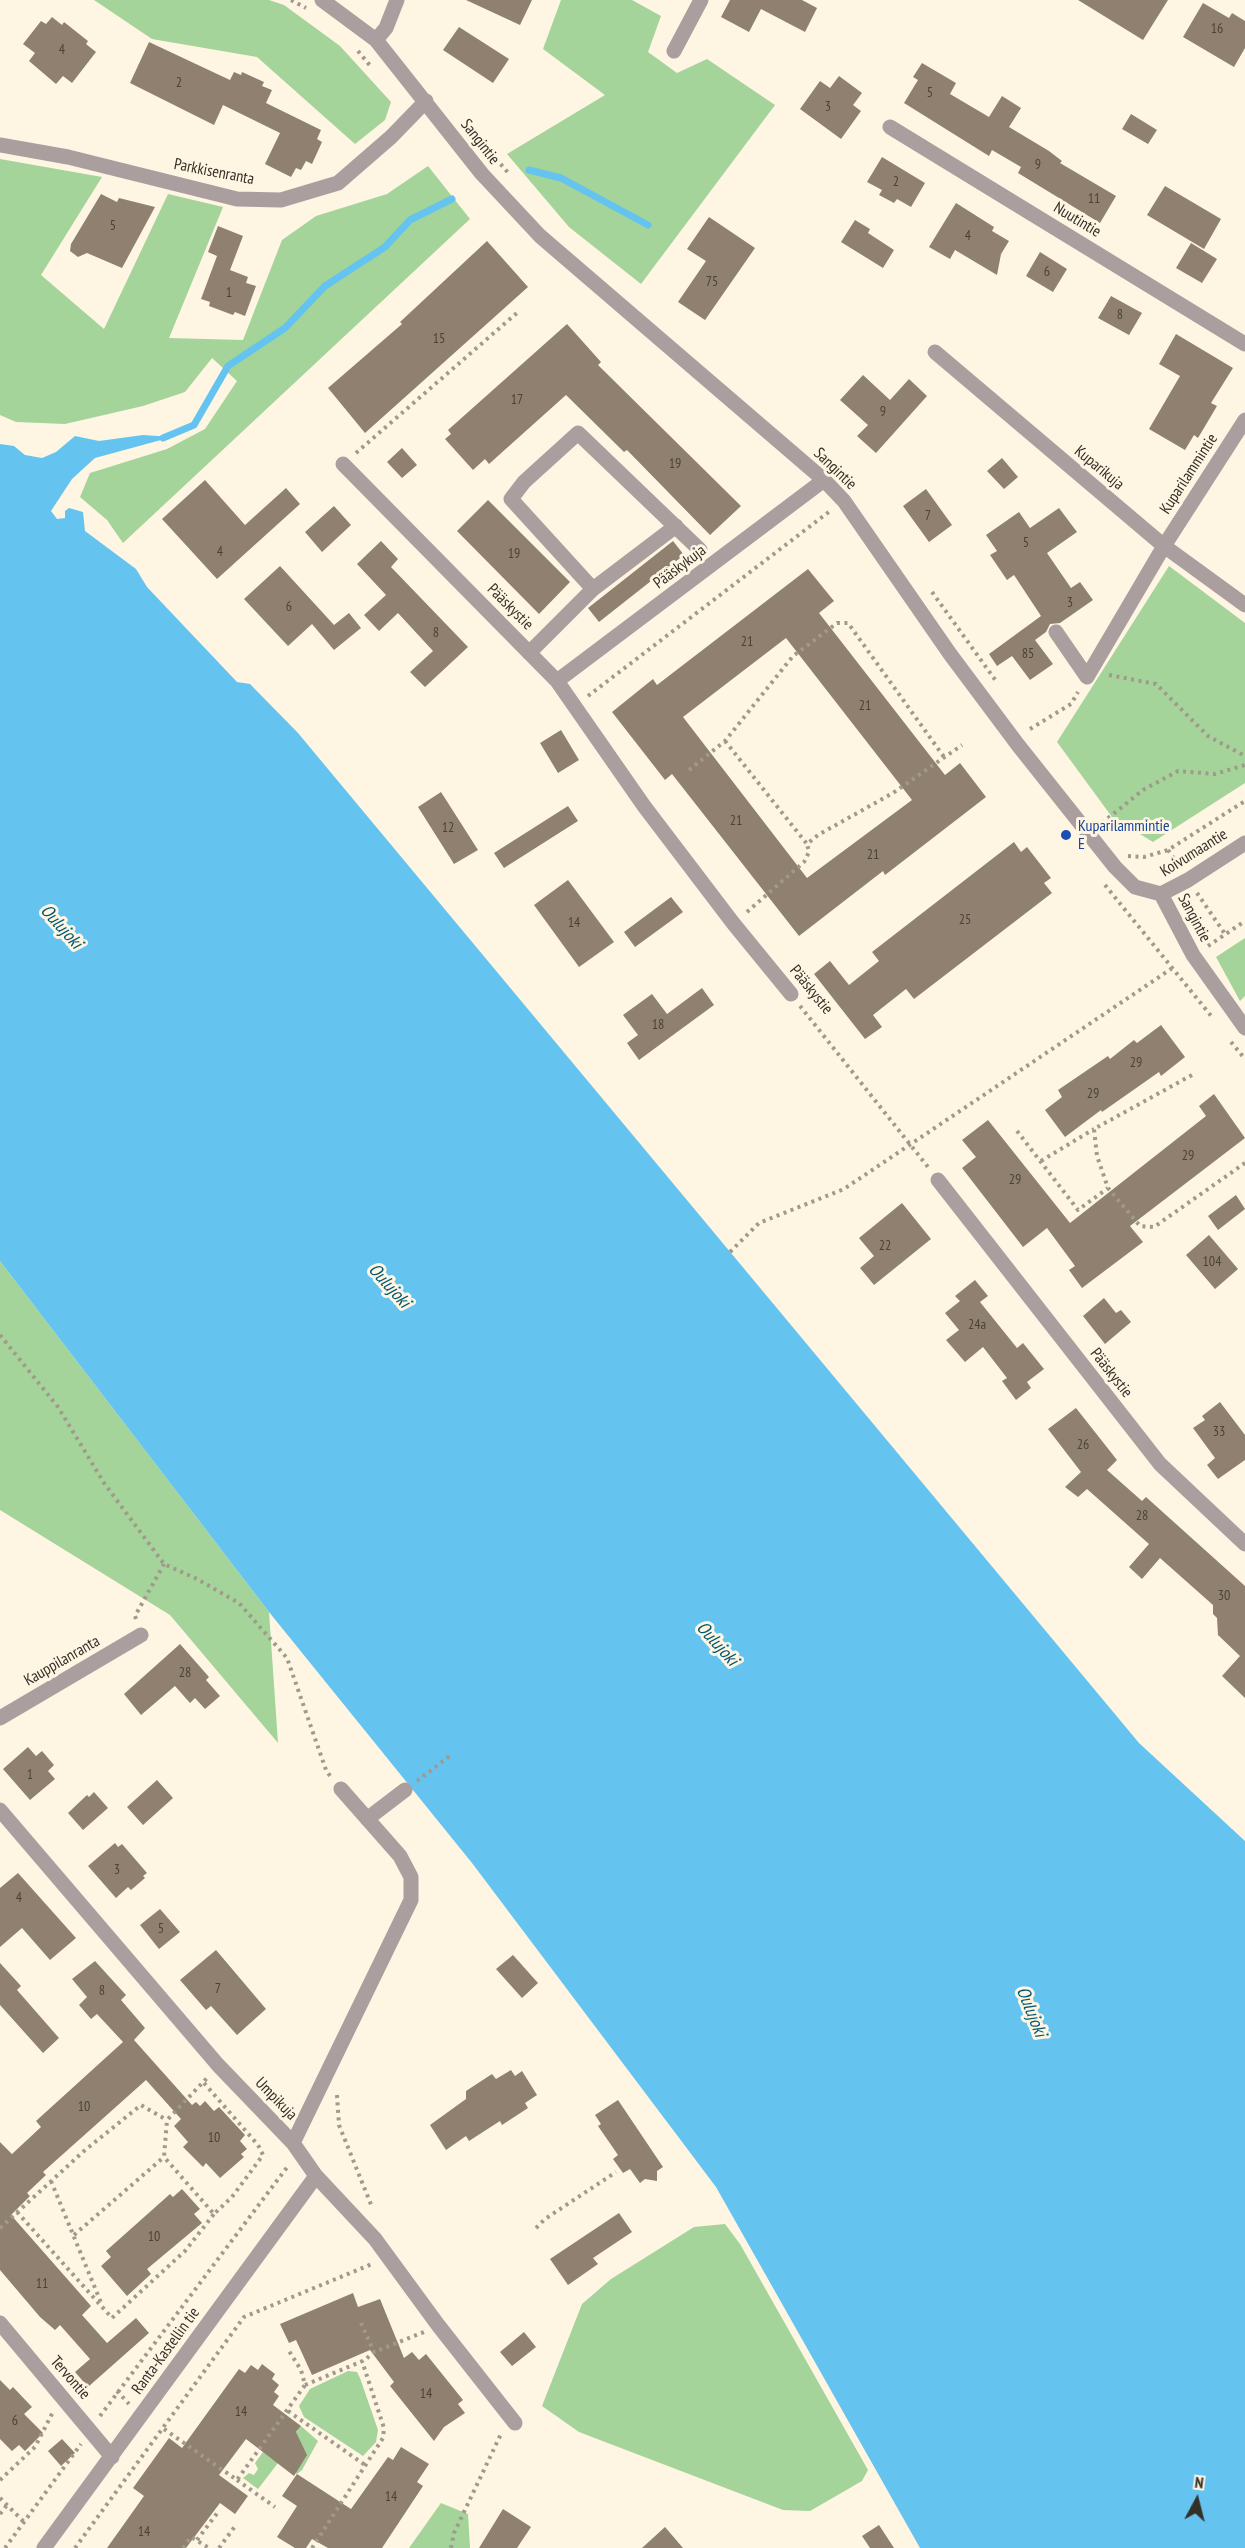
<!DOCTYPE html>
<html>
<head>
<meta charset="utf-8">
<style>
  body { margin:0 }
  #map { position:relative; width:1245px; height:2548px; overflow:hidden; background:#fef5e3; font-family:"PT Sans Narrow",sans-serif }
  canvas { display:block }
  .north { position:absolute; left:1167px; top:2470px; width:60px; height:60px; -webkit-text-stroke:4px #fef5e3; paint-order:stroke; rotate:7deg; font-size:16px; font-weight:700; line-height:24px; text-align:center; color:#342f27 }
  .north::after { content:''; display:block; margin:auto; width:21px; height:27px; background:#342f27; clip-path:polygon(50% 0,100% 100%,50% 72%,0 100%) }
</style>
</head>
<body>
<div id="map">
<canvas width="1245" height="2548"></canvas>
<div class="north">N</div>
</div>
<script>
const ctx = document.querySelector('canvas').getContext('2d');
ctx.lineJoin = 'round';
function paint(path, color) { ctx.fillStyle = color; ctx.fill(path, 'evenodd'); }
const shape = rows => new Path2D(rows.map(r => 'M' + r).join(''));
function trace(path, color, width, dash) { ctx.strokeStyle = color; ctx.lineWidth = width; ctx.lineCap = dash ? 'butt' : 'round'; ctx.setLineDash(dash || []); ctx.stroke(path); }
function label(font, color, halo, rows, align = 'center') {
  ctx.font = font + ' "PT Sans Narrow",sans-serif'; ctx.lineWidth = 6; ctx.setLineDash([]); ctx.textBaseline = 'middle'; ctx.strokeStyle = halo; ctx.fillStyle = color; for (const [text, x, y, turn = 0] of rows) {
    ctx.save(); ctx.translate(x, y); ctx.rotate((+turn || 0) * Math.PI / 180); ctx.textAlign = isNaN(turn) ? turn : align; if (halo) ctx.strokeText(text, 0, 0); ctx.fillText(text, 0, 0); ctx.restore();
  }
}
paint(shape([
  [94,0,269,0,284,5,340,46,391,102,385,120,355,144,257,57,152,39],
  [561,0,632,0,661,16,648,52,677,73,707,59,775,105,641,284,569,227,507,154,605,95,543,49],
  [0,159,102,177,41,275,104,329,168,194,223,207,169,338,243,340,282,240,316,216,387,194,428,166,470,219,123,543,107,520,80,497,90,473,167,449,205,429,237,381,212,358,185,392,143,406,65,424,16,422,0,415],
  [1169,566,1245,623,1245,783,1153,842,1112,817,1057,742],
  [1245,938,1245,996,1240,1001,1216,957],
  [0,1261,269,1612,278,1743,170,1615,0,1510],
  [725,2224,740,2244,868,2470,862,2481,810,2511,783,2510,579,2432,542,2406,582,2304,611,2279,694,2227],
  [348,2371,357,2372,360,2378,378,2430,376,2442,363,2456,304,2417,299,2406,310,2389],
  [301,2426,318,2441,302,2470,297,2474,278,2463,258,2489,243,2478,249,2473,254,2475,258,2469,255,2463,263,2452,275,2461],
  [441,2503,468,2514,470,2548,409,2548]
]), '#a4d499');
paint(shape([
  [143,435,172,437,95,458,72,479,51,511,57,519,65,518,65,511,69,508,83,512,85,531,136,569,147,587,237,682,250,684,298,733,1139,1743,1245,1841,1245,2548,920,2548,716,2187,472,1863,269,1612,0,1261,0,444,14,446,25,455,42,458,56,452,75,436,99,441]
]), '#64c4ef');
trace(shape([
  [529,170,561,178,648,225],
  [163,438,194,425,228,366,285,328,325,286,385,247,410,220,452,199]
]), '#64c4ef', 7);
paint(shape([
  [466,0,532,0,520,25],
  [730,0,802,0,817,8,805,32,761,9,749,32,721,17],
  [1078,0,1168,0,1143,40],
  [1203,3,1229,18,1232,13,1245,21,1245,48,1234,67,1183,37],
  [52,17,62,25,64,22,88,41,86,44,96,52,72,83,63,76,56,84,29,61,35,53,23,44,41,21,46,24],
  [459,27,509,59,493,83,443,50],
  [149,42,230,80,234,72,241,75,242,72,264,82,262,86,272,90,266,103,321,130,317,139,322,142,312,164,306,161,301,170,296,168,291,177,265,164,280,133,223,105,214,125,130,83],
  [922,63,956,83,950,94,989,117,1002,96,1021,108,1009,127,1049,151,1062,161,1060,163,1116,196,1100,223,1018,173,1021,167,992,150,989,156,904,103,918,80,913,77],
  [839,76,862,93,853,105,861,111,841,139,800,109,820,81,830,88],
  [1131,114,1157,130,1148,144,1122,129],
  [882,157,925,183,911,207,897,199,894,203,879,195,882,190,867,182],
  [1165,186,1221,219,1204,249,1147,215],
  [101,194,117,202,119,198,155,207,122,268,87,253,78,257,70,251,71,244],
  [956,203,994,227,992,231,1009,241,1001,254,997,275,955,250,950,259,929,247],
  [709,217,755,248,705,320,678,302,706,261,687,249],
  [855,220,870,229,868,233,894,250,883,268,841,242],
  [218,226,243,236,230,270,248,277,246,283,256,286,245,316,235,312,233,315,209,306,210,302,201,299,217,256,208,252],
  [487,241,528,287,365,433,328,388,402,324,400,322],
  [1191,243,1217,259,1202,283,1176,268],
  [1040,252,1067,269,1053,292,1026,276],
  [1111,296,1142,313,1129,335,1098,318],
  [567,324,601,362,598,365,741,506,710,535,627,450,624,452,566,395,489,464,485,459,473,470,445,439,451,434,448,430],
  [1176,334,1233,368,1211,403,1217,406,1198,438,1194,435,1185,450,1149,429,1180,376,1159,364],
  [863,375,890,400,909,379,927,396,876,453,857,436,868,425,840,400],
  [402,448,417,465,402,478,387,462],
  [1002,458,1018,477,1004,489,987,471],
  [205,480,245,525,286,488,300,504,217,579,162,519],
  [926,489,952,525,929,542,903,506],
  [488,500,570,582,539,614,457,531],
  [334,506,351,525,322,552,305,532],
  [1059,508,1077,532,1047,553,1071,588,1080,582,1093,600,1060,623,1050,624,1046,632,1035,640,1053,664,1030,680,1012,656,997,666,989,654,1041,616,1014,575,1007,580,990,555,997,551,986,535,1019,512,1030,528],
  [381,541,398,559,391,567,468,647,425,687,410,672,433,651,398,613,379,631,364,615,386,595,357,564],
  [673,541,684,555,599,622,588,608],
  [280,566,334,625,349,613,361,628,334,650,312,624,288,646,244,599],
  [808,569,834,601,819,613,945,775,960,763,986,797,885,875,883,871,799,936,672,774,665,780,612,712,653,679,657,685],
  [786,638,912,800,807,878,683,717],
  [561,730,579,760,558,773,540,743],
  [441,792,478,850,454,864,418,807],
  [568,806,578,821,504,868,494,853],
  [1014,842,1021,852,1027,847,1051,878,1044,883,1052,893,914,999,906,989,873,1015,882,1027,865,1039,814,974,830,961,849,985,879,961,872,952],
  [568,880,614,942,579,967,534,905],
  [671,897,683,912,635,947,624,932],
  [702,988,714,1005,639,1060,627,1043,638,1035,623,1015,652,994,667,1014],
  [1161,1025,1185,1057,1161,1076,1159,1072,1102,1112,1101,1110,1065,1137,1045,1110,1062,1097,1058,1090,1108,1056,1110,1059,1134,1040,1137,1043],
  [1214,1094,1245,1138,1130,1226,1143,1242,1082,1288,1069,1270,1075,1266,1047,1228,1023,1247,962,1168,976,1157,962,1140,988,1120,1070,1223,1206,1116,1199,1106],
  [1236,1195,1245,1209,1218,1230,1208,1216],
  [902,1203,931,1239,874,1285,860,1268,874,1256,859,1238],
  [1209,1235,1238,1269,1215,1289,1186,1255],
  [975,1280,988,1296,980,1302,1017,1348,1023,1343,1044,1369,1027,1382,1031,1388,1016,1400,1002,1381,1007,1378,983,1347,965,1362,946,1340,959,1330,945,1313,960,1301,955,1296],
  [1104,1298,1116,1313,1121,1310,1131,1322,1105,1344,1083,1316],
  [1220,1402,1245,1435,1245,1460,1218,1479,1207,1465,1215,1458,1193,1428,1205,1420,1202,1416],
  [1076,1408,1117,1460,1107,1470,1142,1501,1146,1497,1245,1586,1245,1698,1222,1676,1240,1656,1218,1635,1217,1618,1213,1614,1213,1605,1160,1558,1142,1579,1129,1567,1149,1544,1087,1489,1078,1497,1065,1487,1081,1472,1048,1429],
  [180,1644,209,1677,206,1680,220,1696,205,1709,195,1698,190,1703,175,1686,141,1715,124,1694],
  [28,1747,36,1756,42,1751,54,1765,48,1771,55,1779,30,1800,3,1769],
  [157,1780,173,1798,143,1825,127,1807],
  [94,1792,108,1808,83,1830,68,1813,87,1795,89,1797],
  [115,1843,118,1847,122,1844,147,1873,143,1876,145,1878,131,1890,128,1887,116,1898,88,1866],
  [18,1873,76,1938,50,1960,22,1928,0,1947,0,1888],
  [160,1909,180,1932,159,1949,140,1925],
  [216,1950,266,2009,237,2035,211,2006,206,2010,180,1980],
  [513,1955,538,1983,522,1998,496,1969],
  [95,1961,126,1995,121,2000,145,2028,134,2040,192,2105,196,2102,200,2106,205,2101,214,2111,219,2107,245,2135,240,2141,247,2149,241,2154,244,2157,220,2178,206,2163,203,2167,183,2147,188,2142,174,2126,181,2119,146,2080,43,2172,46,2175,27,2193,30,2196,11,2215,91,2306,82,2315,107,2343,136,2318,149,2333,88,2387,75,2372,90,2359,60,2325,55,2330,40,2317,0,2270,0,2142,12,2154,41,2127,36,2121,123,2042,97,2014,91,2019,79,2005,87,1997,72,1979],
  [0,1963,21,1986,17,1990,59,2038,43,2053,0,2005],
  [511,2070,515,2076,522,2071,537,2095,525,2103,528,2108,502,2125,500,2121,469,2141,466,2136,446,2150,430,2125,466,2099,466,2091,492,2074,496,2079],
  [618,2100,663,2167,657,2171,657,2181,645,2179,640,2183,630,2169,623,2173,613,2159,618,2155,598,2126,601,2124,595,2115],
  [182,2189,200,2209,194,2214,202,2223,147,2269,151,2274,127,2296,101,2266,111,2257,106,2251,170,2194,173,2197],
  [619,2213,632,2232,593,2258,598,2264,568,2285,550,2259],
  [353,2293,358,2307,380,2299,404,2358,412,2352,419,2360,426,2354,463,2400,458,2404,465,2413,444,2427,434,2441,390,2386,394,2382,370,2350,312,2375,296,2340,289,2343,280,2324],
  [524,2332,536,2347,512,2366,500,2352],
  [262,2364,275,2374,272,2379,279,2385,274,2392,279,2396,273,2405,301,2426,296,2432,307,2455,294,2476,246,2439,219,2475,248,2496,235,2514,220,2503,186,2548,107,2548,144,2496,133,2488,169,2438,182,2448,239,2369,245,2373,251,2365,258,2370],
  [0,2380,10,2390,13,2387,32,2407,24,2414,43,2433,25,2451,19,2445,12,2451,0,2439],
  [62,2439,75,2453,61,2466,48,2451],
  [401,2447,429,2464,417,2482,423,2486,382,2548,328,2548,312,2539,306,2548,295,2548,277,2537,297,2506,282,2496,297,2474,351,2509,388,2457,393,2460],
  [503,2509,531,2527,517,2548,479,2548],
  [879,2525,894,2548,870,2548,862,2536],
  [665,2527,683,2548,642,2548]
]), '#90806f');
trace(shape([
  [291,0,306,8],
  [358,51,372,68],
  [486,147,510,175],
  [356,453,518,312],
  [932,592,996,681],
  [1109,675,1156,684,1208,736,1245,756],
  [588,696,830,511],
  [1030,729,1071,704,1078,692],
  [725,741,807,844,818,835,893,793,962,745],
  [689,770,725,741,793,656,837,623,848,623,944,757],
  [1102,823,1143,790,1178,771,1215,774,1245,765],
  [1168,850,1180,867],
  [1128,856,1144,857,1168,850,1245,801],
  [1105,885,1212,1017],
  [1197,893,1225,934],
  [747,912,804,862,809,852,807,844],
  [1208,946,1245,921],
  [800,1006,928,1167],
  [1231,1042,1245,1059],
  [1192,1075,1094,1129,1097,1156,1108,1188,1140,1226,1154,1227,1245,1163],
  [1017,1131,1078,1210,1108,1188],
  [1041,1161,1094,1129],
  [730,1252,759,1223,844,1189,1174,967],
  [0,1335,58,1407,104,1483,164,1564,197,1579,239,1603,287,1658,326,1770,330,1776],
  [136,1619,135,1616,164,1564],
  [417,1781,451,1755],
  [204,2083,258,2145,263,2155,232,2197,214,2214,164,2157,167,2120,208,2077],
  [337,2095,339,2125,372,2207],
  [51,2181,102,2305],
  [17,2212,112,2318,185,2251,214,2214],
  [0,2228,84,2151,141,2105,167,2120],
  [536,2228,545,2219,616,2172],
  [74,2235,164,2157],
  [361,2323,374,2352,424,2332],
  [305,2385,365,2360,374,2352],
  [117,2391,129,2404],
  [288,2411,365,2465],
  [100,2416,288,2166],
  [164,2429,237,2480,305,2385,301,2370,289,2351],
  [0,2480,35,2447,53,2412],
  [237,2480,275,2507],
  [0,2498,24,2522],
  [0,2514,7,2505],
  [197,2540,218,2512],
  [5,2548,81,2444],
  [75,2548,244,2317,372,2264],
  [183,2548,191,2537,209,2548],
  [219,2548,236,2525],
  [312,2548,383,2438,384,2428,362,2361],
  [451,2548,454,2533,501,2434]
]), '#a0998c', 4, [3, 4.5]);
trace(shape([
  [322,0,376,40,482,174,540,236,824,480,844,501,950,654,1018,745,1115,867,1135,887,1161,894,1193,955,1245,1028],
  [376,40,386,28,397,0],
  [674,51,701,0],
  [890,127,1245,344],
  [0,145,68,157,237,199,281,200,338,183,391,137,426,101],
  [935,352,1164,546,1245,605],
  [343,464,557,681,644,806,733,923,791,994],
  [593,589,511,499,524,482,578,433,700,550],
  [1056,632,1087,677,1164,546,1245,420],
  [529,653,593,589,676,526],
  [557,681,824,480],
  [1161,894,1188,880,1245,843],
  [938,1180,1160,1464,1245,1544],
  [0,1718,141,1635],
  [0,1810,218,2065,293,2143,316,2176,375,2239,438,2325,515,2423],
  [367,1819,405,1790],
  [293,2143,411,1900,411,1877,400,1856,341,1789],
  [0,2323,112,2457],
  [44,2548,316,2176]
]), '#ab9e9f', 15);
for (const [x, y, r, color] of [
  [1066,835,6,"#1a4fb4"]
]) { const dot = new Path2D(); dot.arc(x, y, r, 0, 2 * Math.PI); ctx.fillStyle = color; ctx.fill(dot); trace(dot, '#fef5e3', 2); }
label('14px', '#4b4339', null, [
  ["16",1217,29],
  ["4",62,50],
  ["2",179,83],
  ["5",930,93],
  ["3",828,107],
  ["9",1038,165],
  ["2",896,182],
  ["11",1094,199],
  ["5",113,226],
  ["4",968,236],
  ["6",1047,272],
  ["75",712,282],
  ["1",229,293],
  ["8",1120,315],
  ["15",439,339],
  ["17",517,400],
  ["9",883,412],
  ["19",675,464],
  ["7",928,516],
  ["5",1026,543],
  ["4",220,552],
  ["19",514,554],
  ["3",1070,603],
  ["6",289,607],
  ["8",436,633],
  ["21",747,642],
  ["85",1028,654],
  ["21",865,706],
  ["21",736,821],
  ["12",448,828],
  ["21",873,855],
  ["25",965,920],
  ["14",574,923],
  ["18",658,1025],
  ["29",1136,1063],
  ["29",1093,1094],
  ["29",1188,1156],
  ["29",1015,1180],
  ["22",885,1246],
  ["104",1212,1262],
  ["24a",977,1325],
  ["33",1219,1432],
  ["26",1083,1445],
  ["28",1142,1516],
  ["30",1224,1596],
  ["28",185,1673],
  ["1",30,1775],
  ["3",117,1870],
  ["4",19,1898],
  ["5",161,1929],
  ["7",218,1989],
  ["8",102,1991],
  ["10",84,2107],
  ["10",214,2138],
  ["10",154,2237],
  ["11",42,2284],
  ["14",426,2394],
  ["14",241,2412],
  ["6",15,2421],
  ["14",391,2497],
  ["14",144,2532]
]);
label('16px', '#342f27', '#fef5e3', [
  ["Sangintie",480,142,52],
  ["Parkkisenranta",214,172,11],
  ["Nuutintie",1077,220,31],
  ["Kuparikuja",1099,468,40],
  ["Sangintie",835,469,44],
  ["Kuparilammintie",1189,474,-57],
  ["Pääskykuja",680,567,-37],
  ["Pääskystie",510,607,45],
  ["Koivumaantie",1194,853,-32],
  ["Sangintie",1194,918,62],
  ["Pääskystie",811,990,51],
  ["Pääskystie",1111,1373,52],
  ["Kauppilanranta",62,1661,-30],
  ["Umpikuja",276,2099,46],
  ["Ranta-Kastellin tie",166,2351,-54],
  ["Tervontie",70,2378,49]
]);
label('16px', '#164399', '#fef5e3', [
  ["Kuparilammintie",1078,826],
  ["E",1078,844]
], 'left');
label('italic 18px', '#025672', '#fef5e3', [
  ["Oulujoki",61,927,48],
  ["Oulujoki",389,1286,48],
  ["Oulujoki",717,1644,48],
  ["Oulujoki",1031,2012,68]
]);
</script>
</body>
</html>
